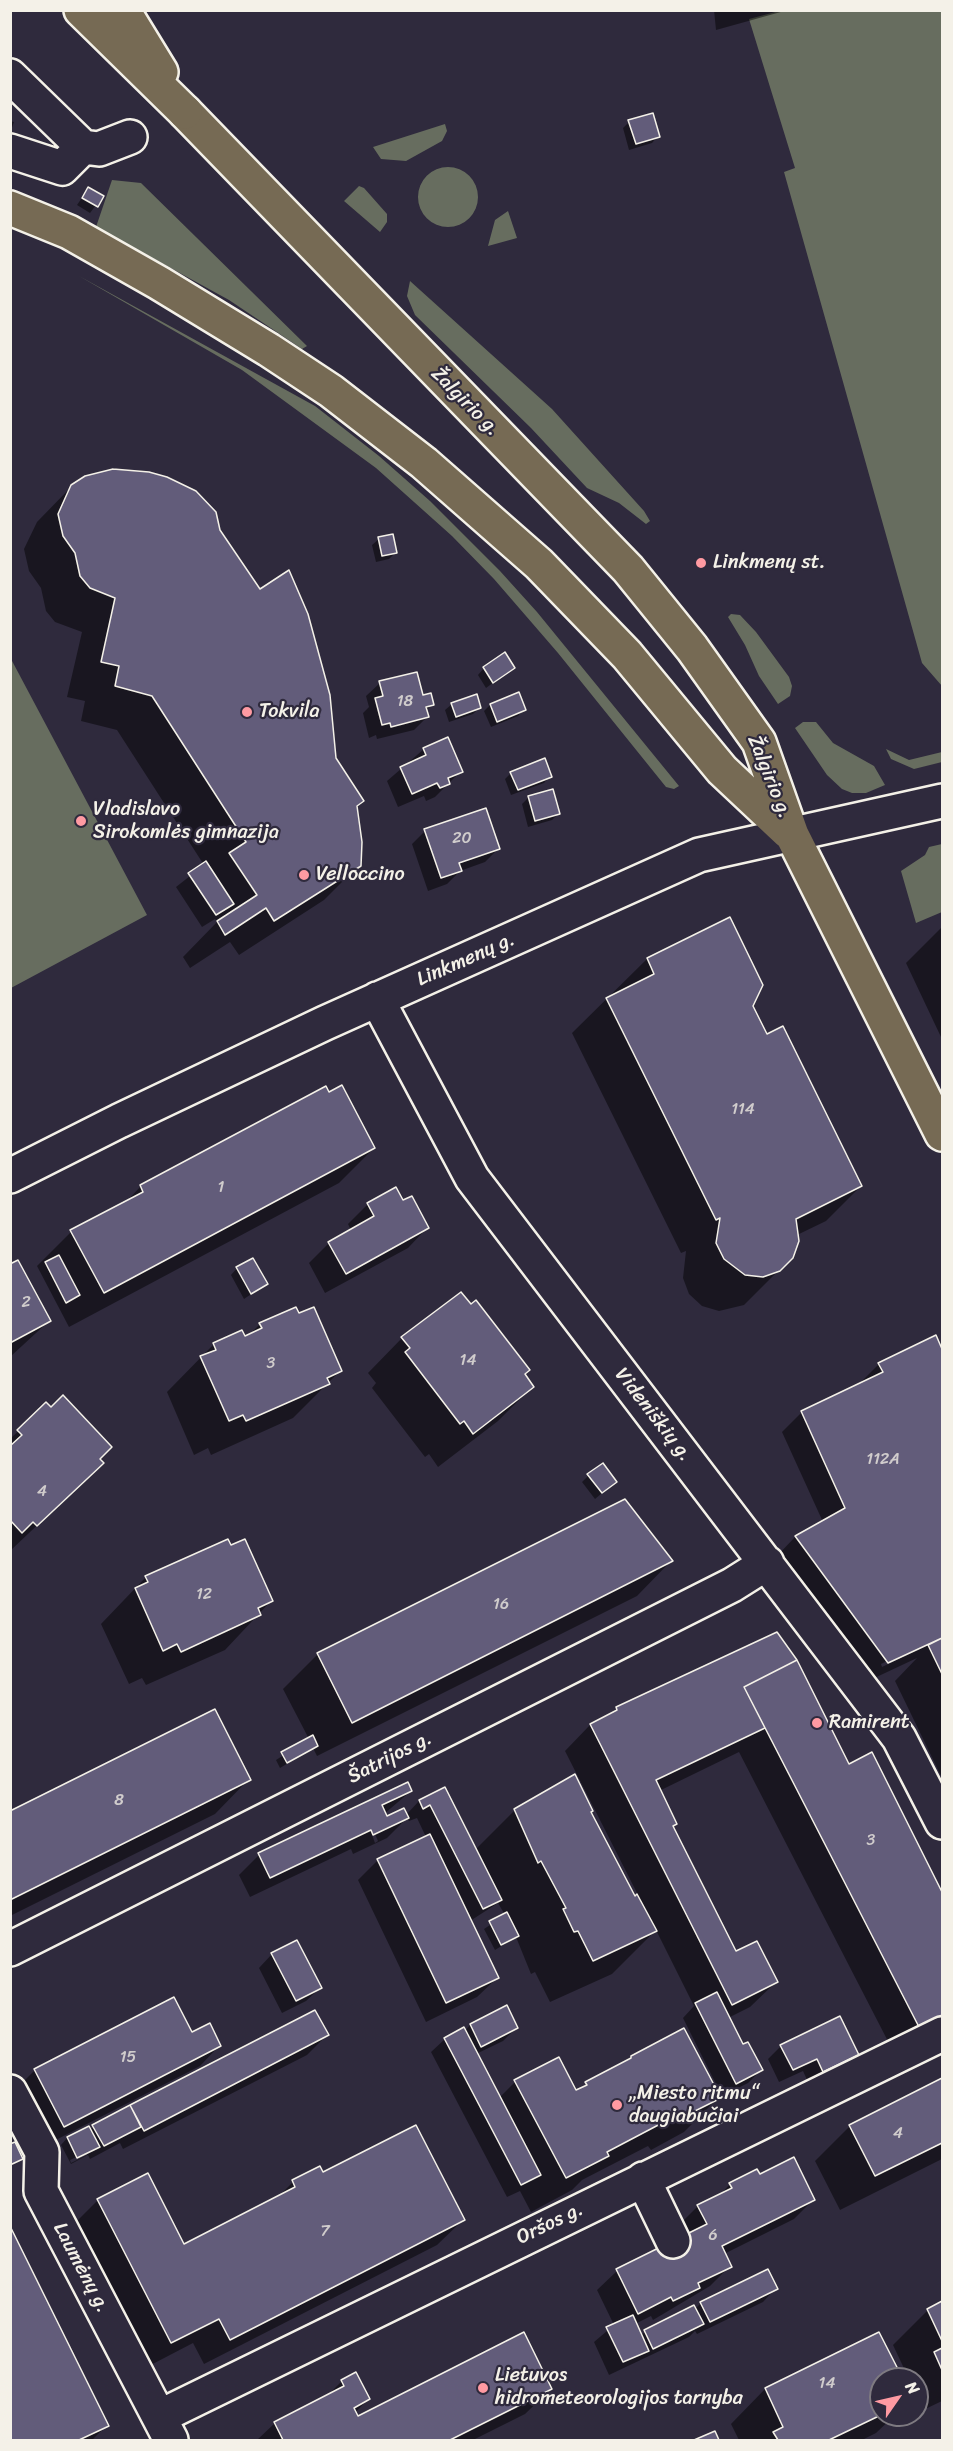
<!DOCTYPE html>
<html>
<head>
<meta charset="utf-8">
<style>
  body { margin:0 }
  #map { position:relative; width:953px; height:2451px; overflow:hidden; background:#2f2a3d; font-family:Sriracha,sans-serif }
  canvas { display:block }
  .frame { position:absolute; inset:0; border:12px solid #f4f1e8; pointer-events:none }
  .north { position:absolute; left:869px; top:2367px; width:60px; height:60px; box-sizing:border-box; background:#2f2a3d; border:2px solid #7e7a81; border-radius:50%; rotate:56deg; font-size:16px; font-weight:700; line-height:24px; text-align:center; color:#f4f1e8 }
  .north::after { content:''; display:block; margin:auto; width:21px; height:27px; background:#ff9aa2; clip-path:polygon(50% 0,100% 100%,50% 72%,0 100%) }
</style>
</head>
<body>
<div id="map">
<canvas width="953" height="2451"></canvas>
<div class="frame"></div>
<div class="north">N</div>
</div>
<script>
const ctx = document.querySelector('canvas').getContext('2d');
ctx.lineJoin = 'round';
function paint(path, color) { ctx.fillStyle = color; ctx.fill(path, 'evenodd'); }
const shape = rows => new Path2D(rows.map(r => 'M' + r).join(''));
function trace(path, color, width, dash) { ctx.strokeStyle = color; ctx.lineWidth = width; ctx.lineCap = dash ? 'butt' : 'round'; ctx.setLineDash(dash || []); ctx.stroke(path); }
function label(font, color, halo, rows, align = 'center') {
  ctx.font = font + ' Sriracha,sans-serif'; ctx.lineWidth = 4.5; ctx.setLineDash([]); ctx.textBaseline = 'middle'; ctx.strokeStyle = halo; ctx.fillStyle = color; for (const [text, x, y, turn = 0] of rows) {
    ctx.save(); ctx.translate(x, y); ctx.rotate((+turn || 0) * Math.PI / 180); ctx.textAlign = isNaN(turn) ? turn : align; if (halo) ctx.strokeText(text, 0, 0); ctx.fillText(text, 0, 0); ctx.restore();
  }
}
paint(shape([
  [779,11,942,11,942,686,922,663,784,172,795,168,749,19],
  [445,124,447,131,442,141,406,161,381,159,373,147],
  '418 197a30 30 0 1 1 60 0a30 30 0 1 1-60 0Z',
  [112,180,141,183,307,346,302,349,229,300,96,227],
  [359,186,364,188,387,214,387,222,380,232,344,201],
  [508,211,517,238,488,246,495,220],
  [79,276,315,406,379,456,430,501,500,571,537,612,679,786,674,789,666,787,558,653,494,579,452,536,376,468,242,370],
  [410,281,552,409,644,511,650,521,646,524,619,503,587,488,531,428,415,315,407,296],
  [731,614,740,615,756,632,789,677,792,686,790,696,778,704,759,676,745,645,728,617],
  [11,659,147,915,11,988,10,988],
  [803,722,816,722,833,743,874,766,885,785,866,793,852,793,842,789,827,775,795,728],
  [886,749,909,760,942,752,942,762,914,769,891,759],
  [942,844,942,912,916,923,901,871,925,855,929,847]
]), '#676d5f');
paint(shape([
  [714,10,788,10,716,30],
  [10,121,14,122,10,133],
  [629,122,658,136,652,143,629,150,623,128],
  [88,189,102,197,90,213,77,205],
  [72,486,219,530,335,758,362,801,356,808,359,865,324,900,239,955,230,942,190,968,183,957,217,922,215,919,202,927,176,887,204,865,117,730,81,721,85,701,67,697,82,632,55,622,46,611,41,588,29,571,24,549,37,522],
  [379,539,395,553,389,559,376,562,372,545],
  [484,668,513,668,486,688,478,675],
  [380,683,422,697,432,704,426,711,427,717,414,730,377,739,376,735,369,738,363,713,369,707,366,696],
  [452,704,480,707,473,714,449,722,445,710],
  [490,705,524,709,518,716,491,727,484,711],
  [424,749,461,771,435,797,426,801,424,796,398,807,387,781],
  [511,773,550,776,544,783,511,795,505,779],
  [552,791,558,814,552,820,528,827,522,804,528,798],
  [425,831,498,849,485,862,460,871,447,884,428,891,412,844],
  [729,919,751,1006,766,1036,861,1186,826,1221,797,1235,779,1270,744,1305,719,1311,702,1306,689,1294,683,1278,686,1251,681,1253,572,1033,647,959],
  [941,928,942,928,941,1037,906,963],
  [374,1148,339,1183,69,1327,37,1266,71,1232,124,1204,141,1186],
  [403,1202,427,1228,408,1248,325,1293,309,1263,329,1243,351,1230,348,1224,368,1204],
  [10,1266,49,1321,10,1357],
  [237,1268,266,1284,244,1299,231,1275],
  [260,1324,340,1371,293,1418,211,1455,208,1448,194,1455,167,1392,214,1344,248,1336],
  [935,1337,942,1352,942,1635,881,1664,882,1667,942,1638,942,1778,895,1681,917,1658,868,1681,776,1557,795,1537,823,1522,782,1432,802,1412,859,1384,879,1364],
  [402,1338,523,1375,532,1387,498,1421,438,1467,429,1454,425,1457,372,1388,376,1383,368,1373],
  [46,1405,67,1497,10,1551,10,1439],
  [588,1476,608,1488,595,1499,582,1482],
  [671,1561,637,1596,317,1756,313,1748,280,1768,276,1760,309,1739,283,1689,318,1654],
  [146,1577,271,1601,225,1650,146,1685,142,1678,129,1684,101,1624],
  [777,1634,849,1766,871,1754,942,1895,942,2026,893,2051,739,1752,659,1791,672,1826,736,1953,776,1982,750,2007,728,2018,743,2046,761,2070,748,2083,722,2096,683,2018,694,2006,656,1930,612,1974,550,2002,535,1972,531,1974,516,1937,495,1950,484,1929,505,1915,498,1903,470,1921,497,1978,477,1997,426,2022,358,1880,378,1860,426,1837,417,1818,409,1821,407,1818,387,1838,353,1854,351,1849,250,1897,239,1875,259,1855,411,1791,384,1814,386,1818,406,1815,419,1801,444,1789,475,1850,515,1810,589,1813,634,1898,638,1895,565,1751,590,1725,610,1715,617,1708],
  [371,1832,374,1832,378,1841,375,1843],
  [249,1779,215,1814,10,1916,10,1813],
  [272,1954,320,1988,306,2001,282,2013,259,1968],
  [506,2007,516,2028,503,2041,476,2054,499,2098,515,2082,576,2092,631,2057,719,2097,684,2132,651,2150,648,2146,582,2180,572,2190,531,2212,520,2191,507,2197,431,2052,445,2039,464,2032,470,2025],
  [315,2012,327,2035,307,2055,123,2149,120,2143,90,2159,88,2155,71,2164,61,2145,67,2138,88,2128,89,2130],
  [87,2152,87,2155,71,2163,70,2160],
  [219,2046,200,2066,44,2146,15,2090,35,2070],
  [781,2046,857,2054,844,2068,809,2084,803,2071,779,2082,768,2059],
  [942,2080,942,2159,840,2210,815,2161,850,2126],
  [322,2174,463,2220,437,2245,204,2364,193,2343,145,2368,72,2226,98,2200,148,2175,184,2246,276,2199,293,2182],
  [759,2176,813,2200,794,2219,724,2254,730,2266,710,2286,653,2320,651,2316,635,2324,640,2335,695,2309,701,2303,776,2288,763,2302,697,2334,695,2331,689,2337,609,2375,594,2342,614,2325,597,2290,617,2271,684,2237,678,2226,698,2206,719,2196,730,2184],
  [10,2229,107,2425,92,2440,10,2440],
  [942,2303,942,2401,917,2413,917,2379,909,2379,893,2345,928,2310],
  [879,2334,901,2379,881,2379,881,2415,895,2415,876,2433,862,2440,739,2440,731,2424,765,2389],
  [342,2381,368,2399,355,2413,357,2418,551,2389,525,2414,473,2440,257,2440,275,2423,326,2397]
]), '#0007');
const building = shape([
  [653,113,660,137,636,144,628,120,653,113],
  [88,187,104,196,98,207,82,198,88,187],
  [113,469,149,472,167,477,196,491,216,512,220,530,260,589,289,570,308,614,330,695,336,758,364,801,357,806,362,842,361,866,274,921,266,908,225,935,217,921,257,895,229,853,246,842,152,696,115,686,119,666,101,662,115,598,90,588,80,576,75,553,63,536,58,514,71,485,85,476,113,469],
  [393,534,397,553,382,556,378,537,393,534],
  [505,652,515,668,493,683,483,667,505,652],
  [417,672,423,695,431,693,434,705,426,707,429,717,391,727,390,723,382,725,375,698,383,696,379,681,417,672],
  [519,692,526,710,497,722,490,704,519,692],
  [477,694,481,708,456,717,451,703,477,694],
  [448,737,463,772,448,778,450,784,440,788,437,783,412,794,400,767,426,755,423,748,448,737],
  [545,758,552,777,518,790,510,772,545,758],
  [553,789,560,814,535,821,528,796,553,789],
  [486,808,500,849,459,863,462,871,441,878,424,829,486,808],
  [206,861,234,904,216,915,188,873,206,861],
  [730,917,763,985,753,1006,767,1034,783,1026,862,1186,796,1219,799,1241,793,1258,780,1271,763,1277,745,1275,724,1259,716,1243,720,1218,716,1220,606,998,654,974,647,958,730,917],
  [342,1085,375,1148,104,1293,70,1230,143,1192,140,1185,326,1086,329,1092,342,1085],
  [396,1187,403,1200,412,1196,429,1228,346,1274,328,1242,374,1216,367,1203,396,1187],
  [59,1255,80,1295,66,1303,45,1262,59,1255],
  [253,1258,268,1284,251,1294,236,1267,253,1258],
  [18,1260,51,1321,10,1343,10,1264,18,1260],
  [461,1292,471,1304,476,1300,530,1370,525,1374,534,1387,473,1434,464,1421,460,1424,405,1352,410,1348,401,1337,461,1292],
  [296,1307,299,1313,314,1307,342,1371,327,1378,330,1384,246,1421,243,1415,229,1421,200,1356,216,1350,213,1343,242,1330,245,1336,262,1328,259,1323,296,1307],
  [936,1335,942,1349,942,1638,888,1663,795,1536,845,1508,801,1411,883,1372,878,1363,936,1335],
  [63,1395,112,1447,100,1459,104,1463,37,1526,33,1522,22,1533,10,1520,10,1446,22,1435,17,1430,46,1402,51,1407,63,1395],
  [603,1463,617,1482,602,1493,587,1474,603,1463],
  [625,1499,673,1561,352,1723,317,1653,625,1499],
  [228,1539,231,1545,245,1539,273,1601,258,1608,261,1615,181,1652,177,1644,163,1651,135,1588,148,1582,145,1576,228,1539],
  [777,1632,797,1660,744,1687,765,1728,656,1780,677,1824,673,1826,736,1951,757,1941,778,1982,732,2005,590,1724,617,1710,616,1707,777,1632],
  [942,1638,942,1674,928,1645,942,1638],
  [797,1660,849,1764,872,1752,942,1892,942,2015,919,2027,744,1687,797,1660],
  [215,1709,251,1780,10,1900,10,1811,215,1709],
  [313,1735,318,1746,287,1763,281,1752,313,1735],
  [575,1774,593,1811,591,1812,635,1896,637,1894,657,1931,593,1961,578,1931,574,1932,563,1909,566,1908,541,1861,538,1863,514,1809,575,1774],
  [408,1782,412,1791,382,1805,387,1816,404,1808,409,1818,373,1835,371,1830,270,1878,258,1853,408,1782],
  [445,1787,502,1900,483,1909,430,1805,423,1809,419,1800,445,1787],
  [430,1834,499,1978,446,2003,377,1859,430,1834],
  [507,1912,519,1936,501,1945,489,1921,507,1912],
  [297,1940,322,1988,296,2001,271,1953,297,1940],
  [717,1992,743,2044,748,2042,763,2070,736,2084,695,2003,717,1992],
  [174,1997,192,2032,210,2023,221,2046,64,2127,34,2069,174,1997],
  [507,2005,518,2028,481,2047,470,2024,507,2005],
  [315,2010,329,2035,144,2131,130,2105,315,2010],
  [840,2016,859,2055,823,2072,817,2059,793,2070,780,2045,840,2016],
  [464,2027,541,2175,521,2185,444,2038,464,2027],
  [684,2028,721,2098,685,2116,683,2112,607,2152,609,2156,566,2178,514,2080,559,2057,576,2090,587,2085,585,2082,631,2058,631,2056,684,2028],
  [942,2078,942,2143,875,2176,849,2125,942,2078],
  [130,2105,141,2127,104,2146,92,2125,130,2105],
  [416,2125,465,2220,230,2340,219,2319,171,2343,97,2199,148,2173,184,2244,295,2187,292,2180,320,2166,323,2172,416,2125],
  [89,2126,100,2147,77,2158,67,2137,89,2126],
  [15,2142,23,2159,10,2165,10,2144,15,2142],
  [794,2157,815,2200,722,2246,732,2267,698,2283,700,2288,673,2301,671,2297,638,2314,616,2269,707,2224,697,2205,732,2188,729,2183,757,2169,760,2174,794,2157],
  [10,2226,109,2426,79,2440,10,2440,10,2226],
  [768,2269,778,2289,710,2322,700,2302,768,2269],
  [942,2301,942,2341,927,2309,942,2301],
  [694,2305,704,2324,653,2349,644,2330,694,2305],
  [633,2315,649,2351,623,2362,606,2327,633,2315],
  [524,2332,552,2389,450,2440,283,2440,274,2422,344,2386,341,2380,356,2372,370,2399,354,2408,358,2416,524,2332],
  [879,2332,903,2379,881,2379,881,2415,829,2440,778,2440,773,2432,783,2427,765,2388,879,2332],
  [942,2348,942,2370,934,2352,942,2348],
  [715,2431,719,2440,694,2440,715,2431]
]);
paint(building, '#625c7a');
trace(building, '#f4f1e8', 1.5);
const minor = shape([
  [10,76,83,147,99,149,130,137],
  [10,151,62,168,83,147],
  [377,999,472,1178,899,1738,942,1822],
  [10,1176,119,1121,325,1023,699,855,942,801],
  [10,1949,732,1585,767,1563],
  [10,2092,42,2152,41,2191,171,2440],
  [643,2179,673,2241],
  [159,2417,942,2034]
]);
const major = shape([
  [185,112,628,569,692,648,759,742,792,835,942,1134],
  [10,208,69,232,159,283,269,350,331,391,424,463,539,564,627,655,722,770,788,832]
]);
const highway = shape([
  [81,10,185,112],
  [123,10,161,72]
]);
trace(minor, '#f4f1e8', 38);
trace(major, '#f4f1e8', 38);
trace(highway, '#f4f1e8', 38);
trace(minor, '#2f2a3d', 33);
trace(major, '#766a54', 33);
trace(highway, '#766a54', 33);
for (const [x, y, r, color] of [
  [701,563,6,"#ff9aa2"],
  [247,712,6,"#ff9aa2"],
  [81,821,6,"#ff9aa2"],
  [304,875,6,"#ff9aa2"],
  [817,1723,6,"#ff9aa2"],
  [617,2105,6,"#ff9aa2"],
  [483,2388,6,"#ff9aa2"]
]) { const dot = new Path2D(); dot.arc(x, y, r, 0, 2 * Math.PI); ctx.fillStyle = color; ctx.fill(dot); trace(dot, '#2f2a3d', 2); }
label('16px', '#d0cccc', null, [
  ["18",405,702],
  ["20",462,839],
  ["114",743,1110],
  ["1",221,1188],
  ["2",26,1303],
  ["14",468,1361],
  ["3",271,1364],
  ["112A",883,1460],
  ["4",42,1492],
  ["12",204,1595],
  ["16",501,1605],
  ["8",119,1801],
  ["3",871,1841],
  ["15",128,2058],
  ["4",898,2134],
  ["7",325,2232],
  ["6",713,2236],
  ["14",827,2384]
]);
label('20px', '#f4f1e8', '#2f2a3d', [
  ["Žalgirio g.",465,402,45],
  ["Žalgirio g.",769,777,68],
  ["Linkmenų g.",466,960,-24],
  ["Videniškių g.",653,1415,52],
  ["Šatrijos g.",390,1758,-27],
  ["Oršos g.",550,2224,-26],
  ["Laumėnų g.",81,2268,62]
]);
label('20px', '#f4f1e8', '#2f2a3d', [
  ["Linkmenų st.",713,563],
  ["Tokvila",259,712],
  ["Vladislavo",93,810],
  ["Sirokomlės gimnazija",93,833],
  ["Velloccino",316,875],
  ["Ramirent",829,1723],
  ["„Miesto ritmu“",629,2094],
  ["daugiabučiai",629,2117],
  ["Lietuvos",495,2376],
  ["hidrometeorologijos tarnyba",495,2399]
], 'left');
</script>
</body>
</html>
